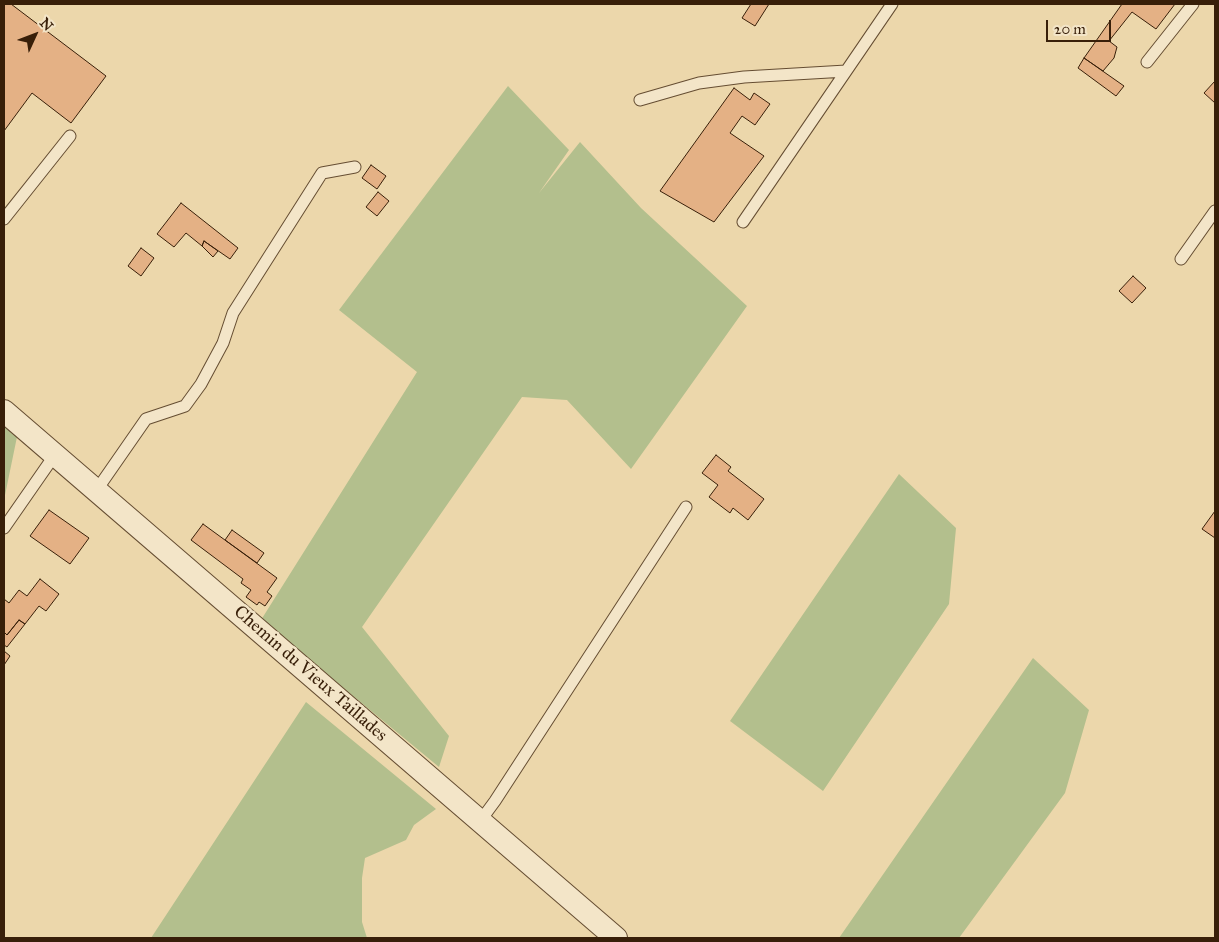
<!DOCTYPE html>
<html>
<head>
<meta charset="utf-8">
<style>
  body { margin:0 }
  #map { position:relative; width:1219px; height:942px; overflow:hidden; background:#ecd7ab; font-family:"IM FELL Great Primer",serif }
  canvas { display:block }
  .frame { position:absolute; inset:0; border:5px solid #381f09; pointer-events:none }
  .north { position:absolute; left:10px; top:10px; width:50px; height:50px; -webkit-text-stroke:4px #f3e5c8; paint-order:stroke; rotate:47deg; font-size:14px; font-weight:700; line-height:20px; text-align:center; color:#381f09 }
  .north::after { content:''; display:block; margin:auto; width:18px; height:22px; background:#381f09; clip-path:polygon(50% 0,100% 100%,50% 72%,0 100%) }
  .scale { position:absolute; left:1046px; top:20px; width:65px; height:22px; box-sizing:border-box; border:2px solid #381f09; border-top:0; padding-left:6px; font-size:15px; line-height:18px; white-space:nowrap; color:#381f09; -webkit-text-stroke:4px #f3e5c8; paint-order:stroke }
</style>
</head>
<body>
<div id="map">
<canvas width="1219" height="942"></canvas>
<div class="frame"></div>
<div class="north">N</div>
<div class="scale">20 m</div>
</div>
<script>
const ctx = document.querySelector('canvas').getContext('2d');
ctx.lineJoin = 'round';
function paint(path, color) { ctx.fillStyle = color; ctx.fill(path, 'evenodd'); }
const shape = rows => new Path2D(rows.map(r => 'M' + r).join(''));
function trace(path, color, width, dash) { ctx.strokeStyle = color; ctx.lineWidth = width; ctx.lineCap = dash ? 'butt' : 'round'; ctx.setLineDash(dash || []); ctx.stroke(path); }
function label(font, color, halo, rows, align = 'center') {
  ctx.font = font + ' "IM FELL Great Primer",serif'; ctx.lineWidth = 5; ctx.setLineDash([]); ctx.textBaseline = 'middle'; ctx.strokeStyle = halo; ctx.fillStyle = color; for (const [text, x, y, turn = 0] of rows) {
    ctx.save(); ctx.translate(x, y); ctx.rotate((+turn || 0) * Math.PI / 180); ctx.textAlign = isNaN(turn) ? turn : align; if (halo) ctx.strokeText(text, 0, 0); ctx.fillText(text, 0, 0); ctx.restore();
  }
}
paint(shape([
  [508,86,569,150,539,193,580,142,641,208,747,306,631,469,567,400,522,397,362,627,449,736,439,767,261,620,417,372,339,310],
  [4,421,18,432,4,500],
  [899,474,956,528,949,604,823,791,730,721],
  [1033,658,1089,710,1065,793,959,938,839,938],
  [306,702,436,809,414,825,406,840,365,858,362,878,362,922,367,938,151,938]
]), '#b3bf8d');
const building = shape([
  [4,4,11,4,106,76,71,123,32,93,4,131,4,4],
  [751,4,769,4,755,26,742,18,751,4],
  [1122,4,1175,4,1156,29,1132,12,1109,41,1117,47,1114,58,1103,71,1084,58,1122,4],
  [1084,58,1124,86,1116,96,1078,68,1084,58],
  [1215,81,1215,103,1204,93,1215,81],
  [734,88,750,100,754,93,770,104,755,125,742,116,730,133,764,156,714,222,660,191,734,88],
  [371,165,386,176,377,189,362,178,371,165],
  [378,192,389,201,377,216,366,207,378,192],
  [181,203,238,248,230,259,204,241,202,246,186,233,174,247,157,234,181,203],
  [204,241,218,251,213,257,202,246,204,241],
  [141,248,154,258,141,276,128,266,141,248],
  [1133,276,1146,288,1132,303,1119,291,1133,276],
  [716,455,731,467,728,471,764,499,748,520,733,508,730,513,709,497,718,485,702,473,716,455],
  [49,510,89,538,70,564,30,536,49,510],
  [1215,511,1215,538,1202,529,1215,511],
  [203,524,277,578,267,592,272,596,265,606,259,602,257,605,246,597,251,590,241,583,243,579,191,540,203,524],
  [232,530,264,553,257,563,225,540,232,530],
  [40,579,59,594,46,611,39,606,25,624,19,620,7,635,4,632,4,599,9,603,19,590,27,596,40,579],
  [19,620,25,624,7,647,4,645,4,632,7,635,19,620],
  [4,651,10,656,4,665,4,651]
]);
paint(building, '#e4b185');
trace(building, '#381f09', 1);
const service = shape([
  [1147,62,1193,4],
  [640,100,699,83,744,77,846,71],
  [4,219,70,136],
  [743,222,892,4],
  [1181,259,1215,211],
  [96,491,146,419,185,406,201,384,223,343,233,313,322,173,355,167],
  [4,528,54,456],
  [481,820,495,801,686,507]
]);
const minor = shape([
  [4,411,616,938]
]);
trace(service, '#654d32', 13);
trace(minor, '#654d32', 24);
trace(service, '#f3e5c8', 11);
trace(minor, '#f3e5c8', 22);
label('18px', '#381f09', '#f3e5c8', [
  ["Chemin du Vieux Taillades",310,674,41]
]);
</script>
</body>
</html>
